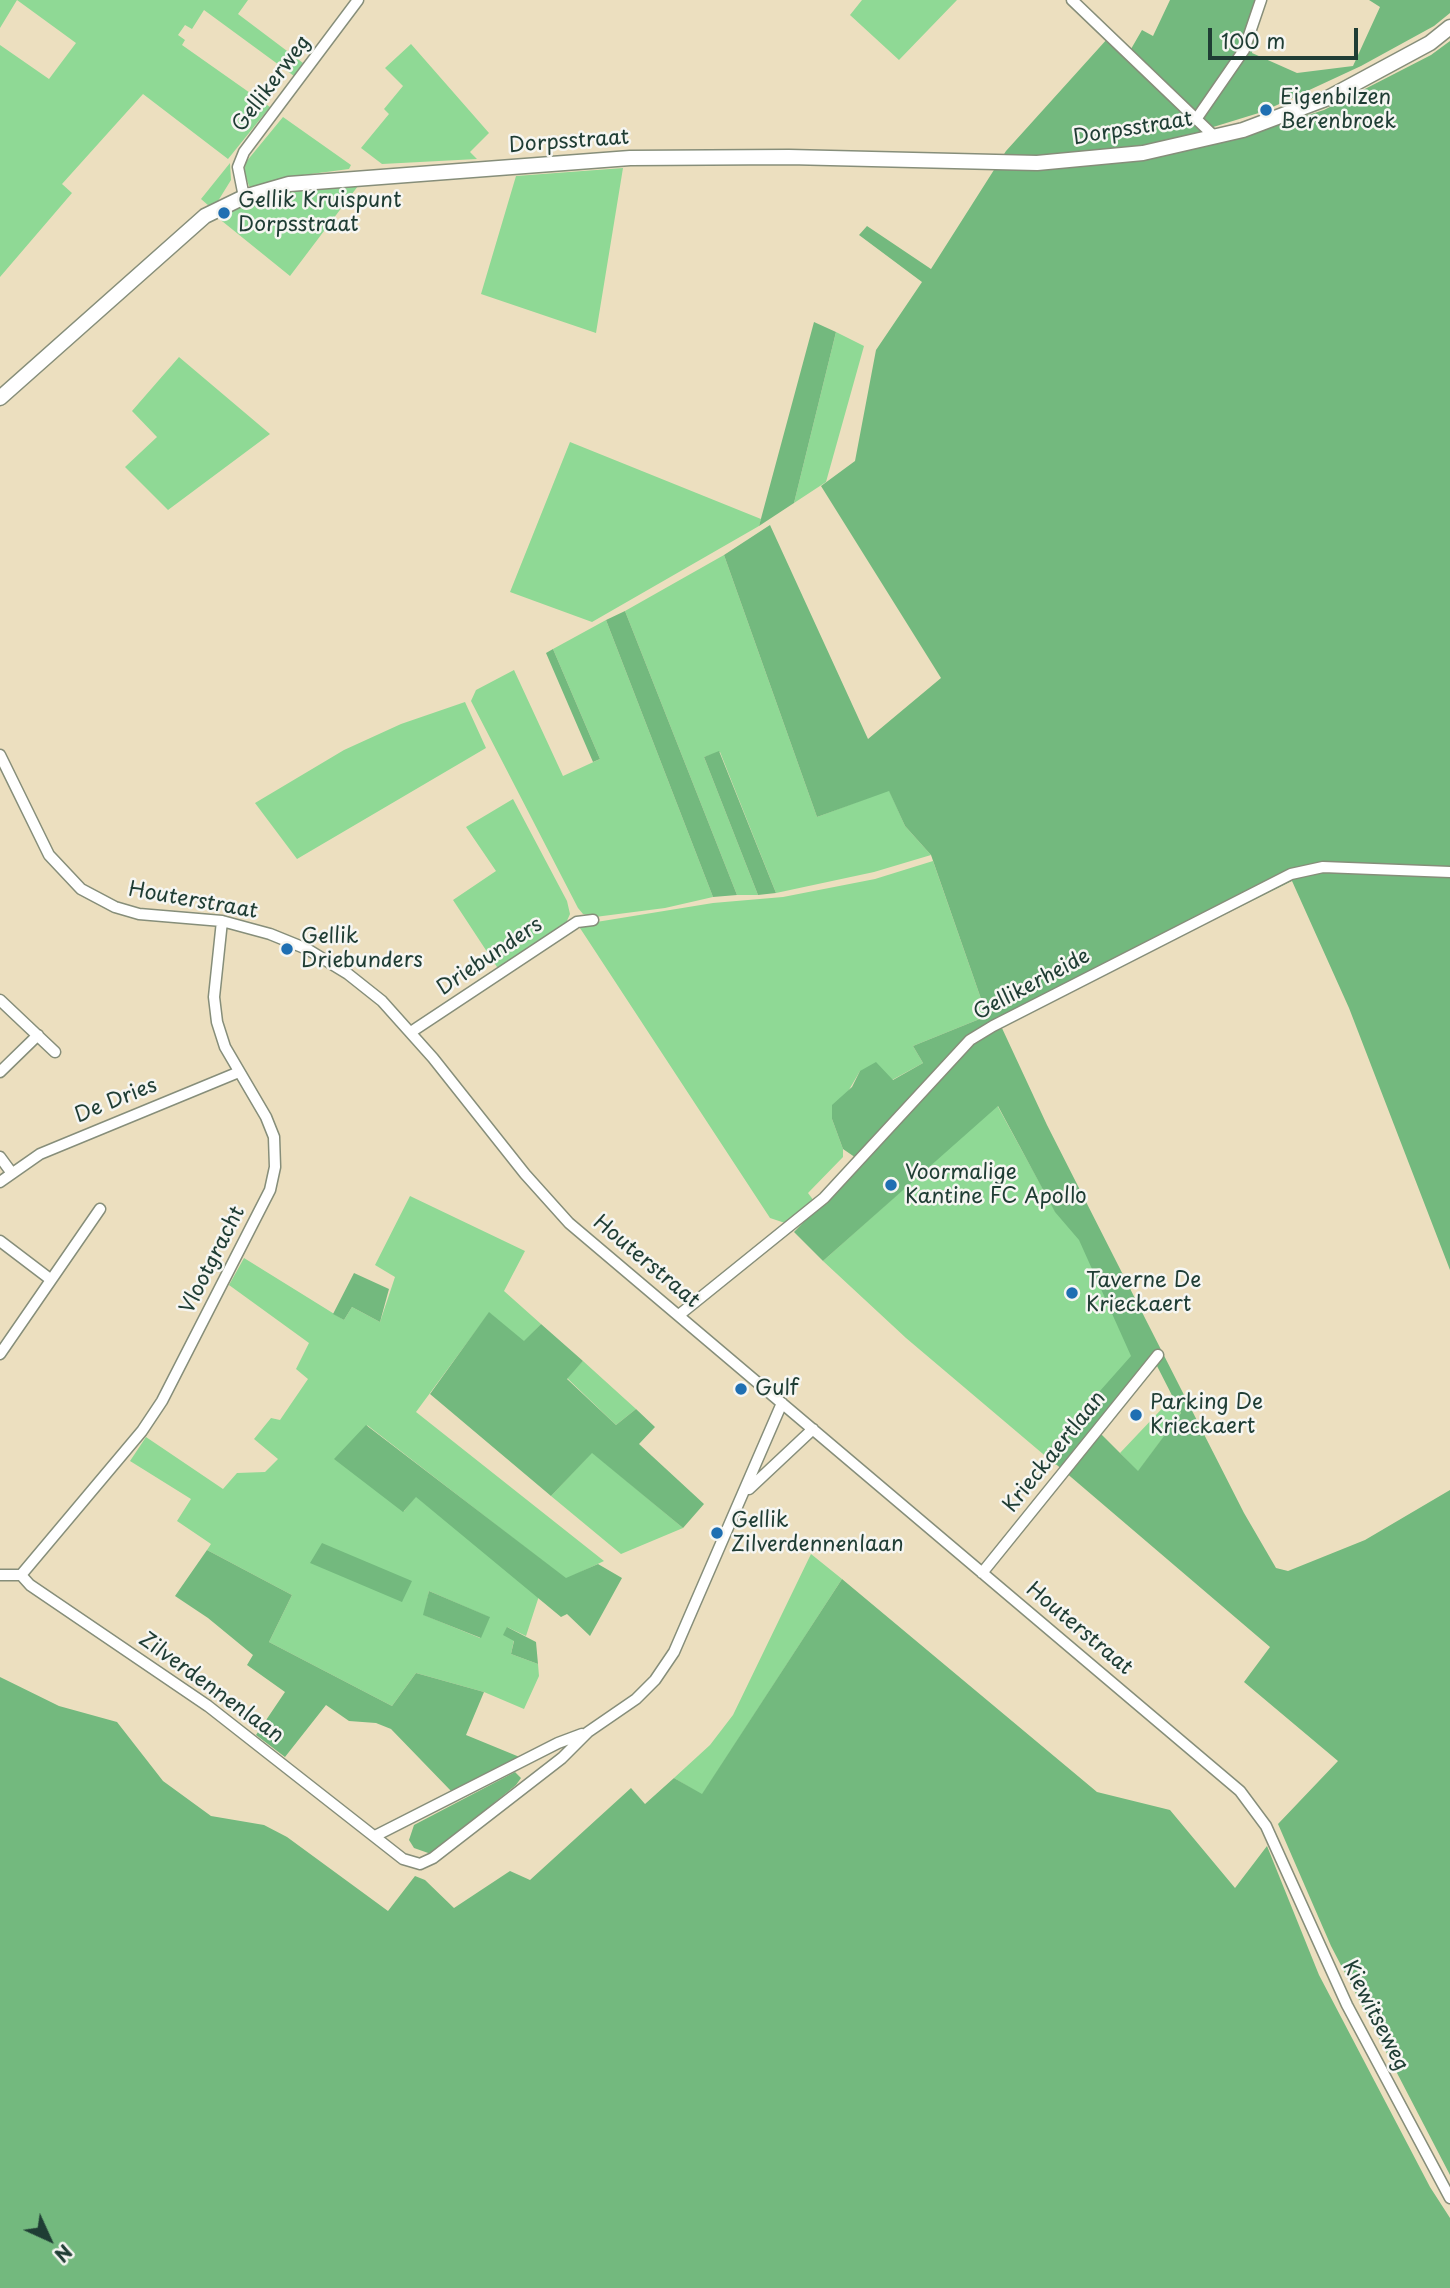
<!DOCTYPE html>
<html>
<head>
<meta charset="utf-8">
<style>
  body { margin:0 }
  #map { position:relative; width:1450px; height:2288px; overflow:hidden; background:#ecdfbf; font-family:"Playpen Sans",sans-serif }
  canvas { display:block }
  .north { position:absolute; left:14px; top:2204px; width:70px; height:70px; -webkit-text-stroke:5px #f6f6f2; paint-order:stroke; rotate:135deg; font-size:19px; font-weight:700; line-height:28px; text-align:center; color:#1f3d34 }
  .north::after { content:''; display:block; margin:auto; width:24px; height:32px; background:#1f3d34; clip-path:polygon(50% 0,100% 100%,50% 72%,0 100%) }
  .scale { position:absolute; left:1208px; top:28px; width:150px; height:32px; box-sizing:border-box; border:4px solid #1f3d34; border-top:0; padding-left:9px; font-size:21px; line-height:24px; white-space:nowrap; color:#1f3d34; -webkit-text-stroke:5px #f6f6f2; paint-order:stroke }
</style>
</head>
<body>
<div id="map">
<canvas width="1450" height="2288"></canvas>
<div class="north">N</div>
<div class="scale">100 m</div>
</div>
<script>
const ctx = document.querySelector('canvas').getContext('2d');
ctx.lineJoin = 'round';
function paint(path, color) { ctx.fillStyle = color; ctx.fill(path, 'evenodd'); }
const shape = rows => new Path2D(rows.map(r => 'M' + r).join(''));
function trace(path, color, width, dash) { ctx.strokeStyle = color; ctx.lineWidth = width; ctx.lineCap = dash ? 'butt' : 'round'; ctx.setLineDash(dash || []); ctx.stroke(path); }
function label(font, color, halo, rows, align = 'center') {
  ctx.font = font + ' "Playpen Sans",sans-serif'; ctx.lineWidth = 5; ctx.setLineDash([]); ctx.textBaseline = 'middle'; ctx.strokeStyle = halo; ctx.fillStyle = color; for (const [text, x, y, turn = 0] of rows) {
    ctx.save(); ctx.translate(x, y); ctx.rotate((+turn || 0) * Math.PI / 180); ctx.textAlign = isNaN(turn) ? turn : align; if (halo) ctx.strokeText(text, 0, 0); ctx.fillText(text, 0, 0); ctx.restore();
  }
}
paint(shape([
  [0,0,248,0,238,14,303,63,294,76,204,10,192,29,185,25,178,35,185,40,182,45,270,107,228,159,143,94,62,184,72,193,0,277,0,45,49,79,76,43,17,0,0,28],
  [862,0,957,0,899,60,850,15],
  [411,44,489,133,470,152,477,159,382,164,361,148,389,114,384,109,403,86,385,68],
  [283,117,351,165,349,169,288,177,254,189,249,186,244,171,246,162],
  [230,163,231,180,218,201,209,206,201,199],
  [623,168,596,333,481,294,516,176],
  [313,186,358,186,290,276,217,217,249,202],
  [836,332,864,346,826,482,794,503],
  [179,357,270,434,168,510,125,467,157,437,132,411],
  [570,442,761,519,759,526,592,622,510,592],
  [724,555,817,817,889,790,905,826,931,855,874,872,776,893,720,752,704,757,758,895,737,895,625,611],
  [606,620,713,897,665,908,595,917,583,914,578,908,471,701,476,690,514,670,563,776,600,759,553,649],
  [465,702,486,748,297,859,255,803,344,750,401,724],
  [513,799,567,901,570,914,566,923,499,970,453,900,496,871,466,827],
  [933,861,987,1016,913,1046,923,1063,892,1080,860,1071,832,1119,843,1149,843,1157,808,1193,814,1201,788,1224,770,1218,578,925,713,903,783,897,875,879],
  [997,1105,1055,1211,1076,1201,1150,1349,1056,1465,906,1338,823,1261],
  [410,1196,525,1251,504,1291,541,1324,524,1342,489,1313,416,1412,604,1561,566,1579,367,1425,404,1511,416,1496,539,1596,526,1636,507,1627,514,1640,511,1654,538,1664,539,1676,524,1709,484,1692,416,1673,392,1706,269,1642,292,1595,207,1550,211,1544,177,1521,191,1499,130,1461,146,1437,223,1489,237,1473,265,1472,278,1459,254,1439,271,1418,280,1420,308,1379,296,1369,309,1343,229,1285,244,1258,344,1320,352,1307,380,1322,395,1277,375,1265],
  [429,1591,489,1617,480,1638,424,1615],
  [583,1361,636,1409,616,1425,567,1378],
  [1173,1397,1181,1413,1138,1472,1120,1453],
  [592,1452,683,1528,621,1554,551,1496],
  [811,1554,842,1579,702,1795,674,1778,710,1745,733,1715]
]), '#8fd995');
paint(shape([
  [1170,0,1262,0,1252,53,1297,73,1353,66,1380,7,1369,0,1450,0,1450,13,1434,26,1361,66,1262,112,1210,128,1131,49,1142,30,1153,36],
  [1108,38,1215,144,1324,110,1431,55,1450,41,1450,1270,1349,1008,1292,881,1001,1026,1047,1125,1181,1389,1244,1513,1276,1568,1288,1571,1365,1540,1450,1490,1450,2175,1331,1946,1278,1824,1338,1761,1244,1682,1270,1647,1044,1454,1131,1356,1079,1240,1055,1212,998,1106,823,1261,794,1232,862,1162,843,1149,832,1119,832,1105,852,1087,860,1071,876,1062,893,1080,923,1063,913,1046,987,1016,931,855,905,826,889,791,817,817,724,555,770,525,868,739,941,678,821,486,855,461,876,350,922,282,859,235,867,226,931,269,1006,151],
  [1157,1366,1181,1413,1138,1471,1100,1433],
  [814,322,836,332,794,503,759,526],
  [625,611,737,895,713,897,606,620],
  [553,649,600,759,593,762,546,653],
  [719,751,776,893,758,895,704,757],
  [354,1273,389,1289,380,1322,352,1307,344,1320,333,1314],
  [489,1312,524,1341,541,1324,583,1361,567,1379,616,1425,636,1409,655,1427,639,1444,704,1504,683,1528,592,1453,551,1496,430,1394],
  [366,1425,566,1578,598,1564,622,1578,590,1636,567,1614,561,1617,416,1497,403,1512,334,1459],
  [322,1543,412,1581,402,1602,310,1563],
  [207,1550,292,1595,269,1642,392,1706,416,1673,484,1692,466,1735,522,1758,451,1791,391,1729,376,1723,349,1721,326,1705,285,1757,256,1735,285,1692,247,1665,253,1655,208,1618,175,1596],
  [842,1579,1097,1792,1170,1810,1235,1888,1267,1846,1319,1975,1430,2187,1450,2218,1450,2288,0,2288,0,1677,59,1706,117,1722,163,1781,211,1816,264,1825,287,1837,388,1911,415,1876,425,1880,454,1908,510,1871,530,1880,631,1788,645,1804,674,1778,702,1794],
  [429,1591,490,1617,481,1638,423,1615],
  [507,1627,536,1642,538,1664,511,1654,514,1641,503,1635],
  [515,1772,521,1778,516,1785,435,1851,431,1854,414,1848,409,1840,414,1825]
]), '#73b97e');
const minor = shape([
  [1072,0,1215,137],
  [1197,118,1244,50,1261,0],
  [244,197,238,167,244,152,358,0],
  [0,755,49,855,81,889,115,907,139,914,222,921,270,934,307,949,348,974,382,1001,433,1058,525,1174,569,1223,1240,1791,1266,1826,1347,2005,1450,2198],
  [0,1000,55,1052],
  [411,1032,577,922,593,920],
  [0,1072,38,1035],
  [0,1157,11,1172],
  [0,1182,40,1154,239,1072],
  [0,1241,50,1279],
  [679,1315,824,1198,970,1040,993,1026,1291,874,1323,867,1450,872],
  [0,1354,100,1209],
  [749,1489,813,1429],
  [982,1573,1158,1355],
  [0,1575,21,1575],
  [21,1575,30,1585,208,1706,403,1859,420,1864,433,1858,562,1758,588,1732,636,1699,655,1680,674,1652,782,1403],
  [21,1575,142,1431,162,1401,270,1190,275,1167,274,1137,266,1117,225,1047,217,1022,214,997,222,921],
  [375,1836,558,1743,582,1734]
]);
const tertiary = shape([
  [0,398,205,216,244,197,289,184,630,158,789,157,1037,163,1143,153,1243,130,1328,98,1430,43,1450,27]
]);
trace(minor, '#868e7a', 13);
trace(tertiary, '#868e7a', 17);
trace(minor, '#fff', 10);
trace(tertiary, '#fff', 14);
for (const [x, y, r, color] of [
  [1266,110,7,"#1f6fb2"],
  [224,213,7,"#1f6fb2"],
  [287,949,7,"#1f6fb2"],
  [891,1185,7,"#1f6fb2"],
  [1072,1293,7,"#1f6fb2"],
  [741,1389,7,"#1f6fb2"],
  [1136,1415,7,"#1f6fb2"],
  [717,1533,7,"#1f6fb2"]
]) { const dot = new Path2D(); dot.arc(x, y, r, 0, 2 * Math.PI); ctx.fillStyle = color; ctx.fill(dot); trace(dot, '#f6f6f2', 2.5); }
label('21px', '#1f3d34', '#f6f6f2', [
  ["Gellikerweg",272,84,-53],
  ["Dorpsstraat",1133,129,-9],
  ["Dorpsstraat",569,142,-4],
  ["Houterstraat",193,901,10],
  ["Driebunders",490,957,-34],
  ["Gellikerheide",1032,985,-28],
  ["De Dries",116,1101,-22],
  ["Vlootgracht",213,1260,-63],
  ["Houterstraat",646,1262,40],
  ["Krieckaertlaan",1055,1452,-51],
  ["Houterstraat",1079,1629,40],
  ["Zilverdennenlaan",211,1688,36],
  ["Kiewitseweg",1375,2016,63]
]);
label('21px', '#1f3d34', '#f6f6f2', [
  ["Eigenbilzen",1280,98],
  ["Berenbroek",1280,122],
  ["Gellik Kruispunt",238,201],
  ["Dorpsstraat",238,225],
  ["Gellik",301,937],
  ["Driebunders",301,961],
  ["Voormalige",905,1173],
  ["Kantine FC Apollo",905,1197],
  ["Taverne De",1086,1281],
  ["Krieckaert",1086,1305],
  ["Gulf",755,1389],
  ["Parking De",1150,1403],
  ["Krieckaert",1150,1427],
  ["Gellik",731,1521],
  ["Zilverdennenlaan",731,1545]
], 'left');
</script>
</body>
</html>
